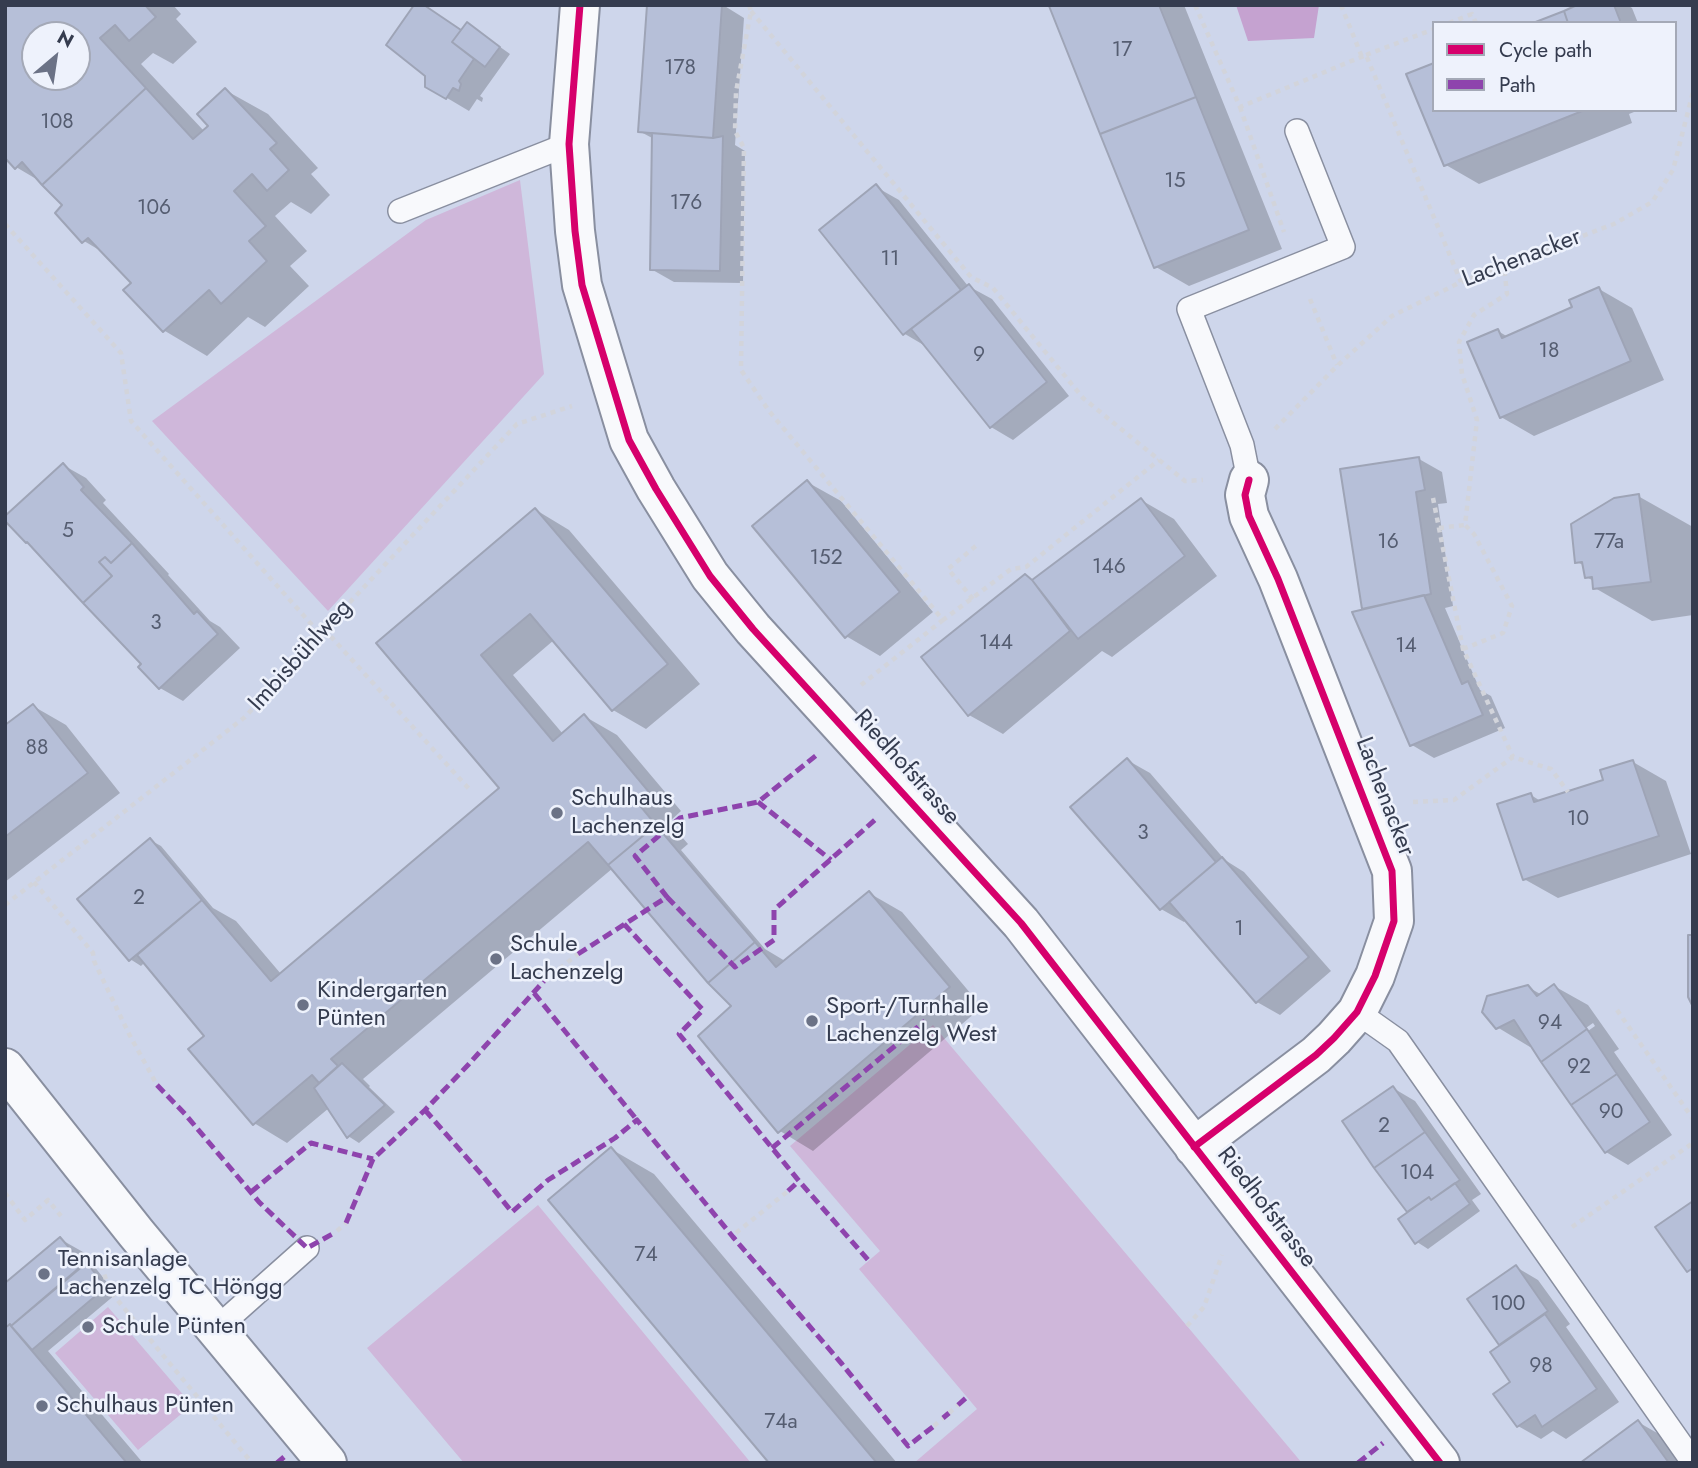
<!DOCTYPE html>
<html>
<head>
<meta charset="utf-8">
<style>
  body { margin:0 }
  #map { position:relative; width:1698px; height:1468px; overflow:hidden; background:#ced6eb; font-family:Jost,sans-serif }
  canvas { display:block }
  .frame { position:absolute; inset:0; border:7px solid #353c4f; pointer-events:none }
  .legend { position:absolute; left:1432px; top:21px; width:245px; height:91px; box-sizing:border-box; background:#eef2fc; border:2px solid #a4a9b7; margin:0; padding:9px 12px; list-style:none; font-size:21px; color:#353c4f }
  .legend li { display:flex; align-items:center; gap:14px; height:35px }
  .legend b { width:35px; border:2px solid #a4a9b7 }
  .north { position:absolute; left:21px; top:21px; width:70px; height:70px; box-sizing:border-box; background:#eef2fc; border:2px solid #a4a9b7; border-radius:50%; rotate:29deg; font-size:19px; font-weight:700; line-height:28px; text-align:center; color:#353c4f }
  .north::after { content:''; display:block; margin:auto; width:24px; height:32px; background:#6b7286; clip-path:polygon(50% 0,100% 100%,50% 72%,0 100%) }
</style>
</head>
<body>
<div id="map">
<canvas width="1698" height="1468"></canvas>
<div class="frame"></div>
<ul class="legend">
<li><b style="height:9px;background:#d6006c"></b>Cycle path</li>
<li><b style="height:9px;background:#8e44ad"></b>Path</li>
</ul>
<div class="north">N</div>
</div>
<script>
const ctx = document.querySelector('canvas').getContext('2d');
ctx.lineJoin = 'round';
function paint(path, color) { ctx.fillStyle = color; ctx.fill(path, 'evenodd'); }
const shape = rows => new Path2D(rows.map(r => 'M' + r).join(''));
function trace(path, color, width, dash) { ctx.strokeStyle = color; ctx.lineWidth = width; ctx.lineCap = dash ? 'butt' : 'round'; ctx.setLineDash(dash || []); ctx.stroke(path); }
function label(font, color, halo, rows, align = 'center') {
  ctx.font = font + ' Jost,sans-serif'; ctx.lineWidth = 5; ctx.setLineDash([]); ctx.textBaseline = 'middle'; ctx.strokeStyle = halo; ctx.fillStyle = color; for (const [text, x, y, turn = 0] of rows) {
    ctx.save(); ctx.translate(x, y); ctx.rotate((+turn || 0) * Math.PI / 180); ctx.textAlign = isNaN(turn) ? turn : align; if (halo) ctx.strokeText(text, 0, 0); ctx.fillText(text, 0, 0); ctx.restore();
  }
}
paint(shape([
  [520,180,544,374,328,611,152,421,426,220],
  [933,1025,1187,1326,1302,1463,914,1463,977,1409,859,1269,880,1251,790,1146],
  [538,1205,751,1463,464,1463,367,1348],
  [108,1307,192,1405,138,1450,55,1353]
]), '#cfb7da');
paint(shape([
  [1236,5,1319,5,1314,38,1248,41]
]), '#c5a2d0');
paint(shape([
  [5,5,173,5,181,14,176,19,197,42,173,64,153,53,141,64,204,131,210,126,225,90,268,114,318,168,311,174,330,195,311,214,291,202,275,216,307,251,290,266,309,286,265,327,248,317,207,356,165,331,126,290,133,283,106,254,84,241,64,205,43,183,16,167],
  [35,35,77,35,77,77,35,77],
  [422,5,463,31,468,24,510,54,480,96,483,98,482,102,477,99,469,111,427,86],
  [649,5,723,5,744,18,735,145,745,151,743,283,674,282,651,269,654,139,639,131],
  [1050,5,1184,5,1282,249,1189,286,1156,267],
  [1582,5,1627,5,1632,8,1638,23,1538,23],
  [1434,110,1639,110,1629,114,1632,123,1479,184,1446,165],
  [876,187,899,200,968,286,992,299,1069,396,1013,440,991,427,927,347,905,334,822,230],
  [1599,289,1632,308,1664,380,1534,436,1501,417,1498,331,1508,337,1574,308],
  [1419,459,1442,472,1447,503,1438,504,1453,606,1445,608,1480,690,1491,696,1505,728,1434,758,1412,745,1364,610,1342,471],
  [63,465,86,478,106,500,103,503,169,574,168,575,210,621,220,627,240,648,183,701,160,688,140,667,143,664],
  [807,482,841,501,933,612,880,656,846,636],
  [1638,496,1693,527,1693,615,1652,621,1595,588,1594,581,1586,577,1585,566,1577,562],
  [1141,500,1174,519,1217,576,1112,657,1102,651,1003,734,969,715,1026,576,1034,581],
  [536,510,569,530,700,684,646,729,613,710,554,640,513,675,563,734,584,716,617,735,681,811,669,822,688,844,681,850,765,949,785,961,869,893,902,912,982,1007,813,1151,780,1131,733,1006,613,868,363,1079,370,1086,369,1087,395,1112,359,1143,348,1136,329,1108,287,1143,254,1123,207,1036,145,962,141,966,130,959,150,840,161,846,213,908,236,921,281,974,501,788,378,643],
  [33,706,66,725,120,793,5,882,5,728],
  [1127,760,1150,773,1225,860,1244,872,1331,971,1280,1015,1257,1002,1186,920,1184,922,1161,909],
  [1633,762,1666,781,1691,854,1558,898,1524,879,1531,795,1542,802,1606,781],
  [1554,986,1588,1005,1619,1049,1614,1052,1672,1135,1628,1165,1606,1152,1532,1046,1530,1047,1497,1027,1528,987,1542,995],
  [1593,1023,1595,1026,1555,1054,1553,1051],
  [1393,1088,1415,1101,1481,1194,1472,1200,1480,1211,1428,1249,1417,1242,1410,1212,1408,1211],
  [611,1149,654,1174,897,1463,771,1463],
  [60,1239,83,1252,116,1294,48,1351,143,1463,5,1463,5,1286],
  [1516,1267,1538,1280,1570,1324,1566,1327,1619,1402,1566,1439,1553,1431,1541,1439,1518,1426,1513,1382,1502,1346,1469,1299],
  [1638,1422,1671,1441,1687,1463,1582,1463]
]), '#0003');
const building = shape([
  [5,5,145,5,156,17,129,41,115,25,100,38,146,88,42,185,22,162,15,169,5,158,5,5],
  [35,35,77,35,77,77,35,77,35,35],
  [414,5,424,5,461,30,452,42,474,59,459,81,461,84,459,91,453,88,446,99,425,87,425,76,386,45,414,5],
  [647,5,722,5,713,138,638,132,647,5],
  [1051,5,1159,5,1196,97,1100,134,1049,6,1051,5],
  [1577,5,1614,5,1621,23,1568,23,1564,11,1577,5],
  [1564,11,1568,23,1533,23,1564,11],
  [467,22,500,47,485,67,452,42,467,22],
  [1434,63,1434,110,1585,110,1444,166,1406,74,1434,63],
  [146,88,193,139,208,126,197,114,225,88,277,143,270,149,289,170,267,191,252,174,234,191,266,226,249,241,267,261,221,304,209,290,163,332,123,290,131,283,88,238,82,243,55,213,62,205,42,185,146,88],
  [1196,97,1249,230,1154,268,1100,134,1196,97],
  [652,133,713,138,723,136,720,271,650,270,652,133],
  [876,184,961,290,903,335,819,230,876,184],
  [969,284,1047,382,990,428,911,329,969,284],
  [1599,287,1631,361,1500,418,1467,342,1498,329,1502,338,1572,307,1569,300,1599,287],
  [1419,457,1425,490,1416,492,1431,594,1362,609,1340,469,1419,457],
  [63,463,84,487,81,490,132,543,111,563,105,557,99,562,112,576,83,603,27,542,26,543,5,521,5,516,63,463],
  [807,480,900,592,845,638,752,526,807,480],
  [1639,494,1651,582,1593,589,1592,577,1585,578,1582,562,1575,563,1571,524,1614,498,1639,494],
  [1141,498,1185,556,1078,639,1032,580,1141,498],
  [535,508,668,664,612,711,530,614,481,655,553,741,584,714,649,792,637,802,656,825,608,865,588,842,331,1059,338,1066,319,1083,312,1075,253,1125,188,1049,204,1036,137,955,202,900,271,981,499,788,376,643,535,508],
  [132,543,194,614,197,611,218,634,159,689,138,667,141,664,83,603,112,576,99,562,105,557,111,563,132,543],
  [1025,574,1032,580,1070,631,968,716,921,657,1025,574],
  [1424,595,1462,684,1468,681,1483,715,1410,746,1352,612,1424,595],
  [33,704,88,773,5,837,5,725,33,704],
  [1127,758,1216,862,1160,910,1070,807,1127,758],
  [1633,760,1659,836,1523,880,1497,804,1531,793,1534,802,1603,780,1600,770,1633,760],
  [656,825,755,942,708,983,608,865,656,825],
  [150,838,202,900,129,961,77,899,150,838],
  [1222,857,1309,957,1256,1003,1169,902,1222,857],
  [869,891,950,987,778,1133,698,1036,731,1006,708,983,755,942,776,967,869,891],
  [1688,935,1693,935,1693,1007,1688,997,1688,935],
  [1554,984,1587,1029,1541,1062,1514,1020,1496,1029,1482,1012,1487,996,1528,985,1537,996,1554,984],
  [1587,1029,1617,1074,1571,1105,1541,1062,1587,1029],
  [342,1063,385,1105,347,1138,314,1088,342,1063],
  [1617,1074,1650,1122,1605,1153,1571,1105,1617,1074],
  [1393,1086,1425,1132,1374,1168,1342,1121,1393,1086],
  [1425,1132,1460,1180,1431,1200,1429,1197,1407,1212,1374,1168,1425,1132],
  [611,1147,877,1463,769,1463,548,1200,611,1147],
  [1455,1183,1470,1204,1415,1244,1398,1219,1429,1197,1431,1200,1455,1183],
  [1693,1201,1693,1268,1687,1272,1655,1227,1693,1201],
  [60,1237,84,1265,11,1326,10,1324,5,1328,5,1283,60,1237],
  [86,1262,106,1287,32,1350,11,1326,86,1262],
  [1516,1265,1548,1311,1499,1345,1467,1299,1516,1265],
  [1545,1314,1597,1389,1542,1427,1535,1415,1517,1427,1493,1394,1510,1382,1490,1352,1545,1314],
  [10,1324,11,1326,127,1463,5,1463,5,1328,10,1324],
  [1638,1420,1669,1463,1580,1463,1638,1420]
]);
paint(building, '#b6bfd8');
trace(building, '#9ea4b6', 2);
const service = shape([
  [400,211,569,144],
  [1249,480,1242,445,1189,309,1343,247,1297,131],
  [1357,1012,1398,1041,1693,1462],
  [216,1329,307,1248]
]);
const minor = shape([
  [580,5,569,144,575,231,582,285,629,440,656,489,710,576,753,629,1021,923,1440,1463],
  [5,1068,136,1233,327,1463],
  [1194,1147,1316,1055,1334,1038,1357,1012,1375,976,1394,921,1392,871,1278,579,1249,516,1245,495,1249,480]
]);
trace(service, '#898fa0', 26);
trace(minor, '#898fa0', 42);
trace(shape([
  [749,5,751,11,736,92,735,131,744,148,741,370,769,411,943,620,1011,569,1026,567,1159,460],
  [1195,5,1240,107,1366,55,1461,282],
  [1341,5,1362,57],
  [751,11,971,277,993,288,1083,398,1185,481,1203,480],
  [1449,23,1472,14,1476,23],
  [1366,55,1434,29],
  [1240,107,1284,232],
  [5,224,121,353,131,421,320,634],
  [1310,299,1337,365],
  [1275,429,1337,366,1392,316,1461,282,1614,224,1652,202,1673,170,1693,92],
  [1433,498,1463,649,1513,757],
  [1439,528,1465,525],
  [973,599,948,569,977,545],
  [324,629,470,790],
  [1463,649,1503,633,1512,606,1474,534,1465,525,1477,420,1462,374,1459,342,1474,315,1507,294,1504,266],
  [861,685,943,620],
  [1413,802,1454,800,1513,757,1551,769,1568,792],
  [34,882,93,953,94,961,129,1034,157,1085],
  [5,905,245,717,320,634,517,424,572,406],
  [544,981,578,954],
  [1617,1010,1693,1119],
  [5,1193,25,1220,48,1200,61,1216],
  [1572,1227,1693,1143],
  [337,1231,346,1223],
  [736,1233,788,1191],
  [101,1265,110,1291,252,1463],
  [1187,1326,1204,1307,1222,1255],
  [949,1413,958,1405],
  [934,1426,943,1418]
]), '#d2d4db', 4.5, [5, 5]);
trace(service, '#f8f9fc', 23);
trace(minor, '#f8f9fc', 38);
trace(shape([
  [758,802,831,860],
  [667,897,735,967,774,940,774,910,877,818],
  [624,924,703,1010,679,1034,799,1181,869,1261],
  [578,954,667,897,635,856,680,818,758,802,818,754],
  [534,993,637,1120],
  [157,1085,185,1114,259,1202,307,1248,336,1232],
  [425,1110,482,1175,512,1212,548,1180,615,1138,637,1120,733,1237,842,1364,908,1446,934,1426],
  [772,1148,925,1021],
  [788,1191,799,1181],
  [251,1192,311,1143,373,1159],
  [346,1223,373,1159,425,1110,468,1065,544,981],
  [958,1405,967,1397],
  [943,1418,949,1413],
  [277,1463,284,1457],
  [1358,1463,1383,1443]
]), '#8e44ad', 5, [10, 5]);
trace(shape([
  [580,5,569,144,575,231,582,285,629,440,656,489,710,576,753,629,1021,923,1440,1463],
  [1194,1147,1316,1055,1334,1038,1357,1012,1375,976,1394,921,1392,871,1278,579,1249,516,1245,495,1249,480]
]), '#d6006c', 7);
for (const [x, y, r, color] of [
  [557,813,7,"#6b7286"],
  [496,959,7,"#6b7286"],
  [303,1005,7,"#6b7286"],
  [812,1021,7,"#6b7286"],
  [44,1274,7,"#6b7286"],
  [88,1327,7,"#6b7286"],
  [42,1406,7,"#6b7286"]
]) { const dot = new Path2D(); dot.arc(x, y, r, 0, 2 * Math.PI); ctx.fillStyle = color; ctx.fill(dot); trace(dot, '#eef2fc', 2.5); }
label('21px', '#555d71', null, [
  ["17",1122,51],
  ["178",680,69],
  ["108",57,123],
  ["15",1175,182],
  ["176",686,204],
  ["106",154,209],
  ["11",890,260],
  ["18",1549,352],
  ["9",979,356],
  ["5",68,532],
  ["16",1388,543],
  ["77a",1609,543],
  ["152",826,559],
  ["146",1109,568],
  ["3",156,624],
  ["144",996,644],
  ["14",1406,647],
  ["88",37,749],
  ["10",1578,820],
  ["3",1143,834],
  ["2",139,899],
  ["1",1239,930],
  ["94",1550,1024],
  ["92",1579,1068],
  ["90",1611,1113],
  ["2",1384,1127],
  ["104",1417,1174],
  ["74",646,1256],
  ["100",1508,1305],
  ["98",1541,1367],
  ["74a",781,1423]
]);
label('24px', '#353c4f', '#eef2fc', [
  ["Lachenacker",1522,259,-21],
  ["Imbisbühlweg",301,656,-48],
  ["Riedhofstrasse",906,768,48],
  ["Lachenacker",1384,797,69],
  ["Riedhofstrasse",1266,1208,52]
]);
label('24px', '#353c4f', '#eef2fc', [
  ["Schulhaus",571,799],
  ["Lachenzelg",571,827],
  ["Schule",510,945],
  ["Lachenzelg",510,973],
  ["Kindergarten",317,991],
  ["Pünten",317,1019],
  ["Sport-/Turnhalle",826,1007],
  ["Lachenzelg West",826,1035],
  ["Tennisanlage",58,1260],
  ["Lachenzelg TC Höngg",58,1288],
  ["Schule Pünten",102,1327],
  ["Schulhaus Pünten",56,1406]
], 'left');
</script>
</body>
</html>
